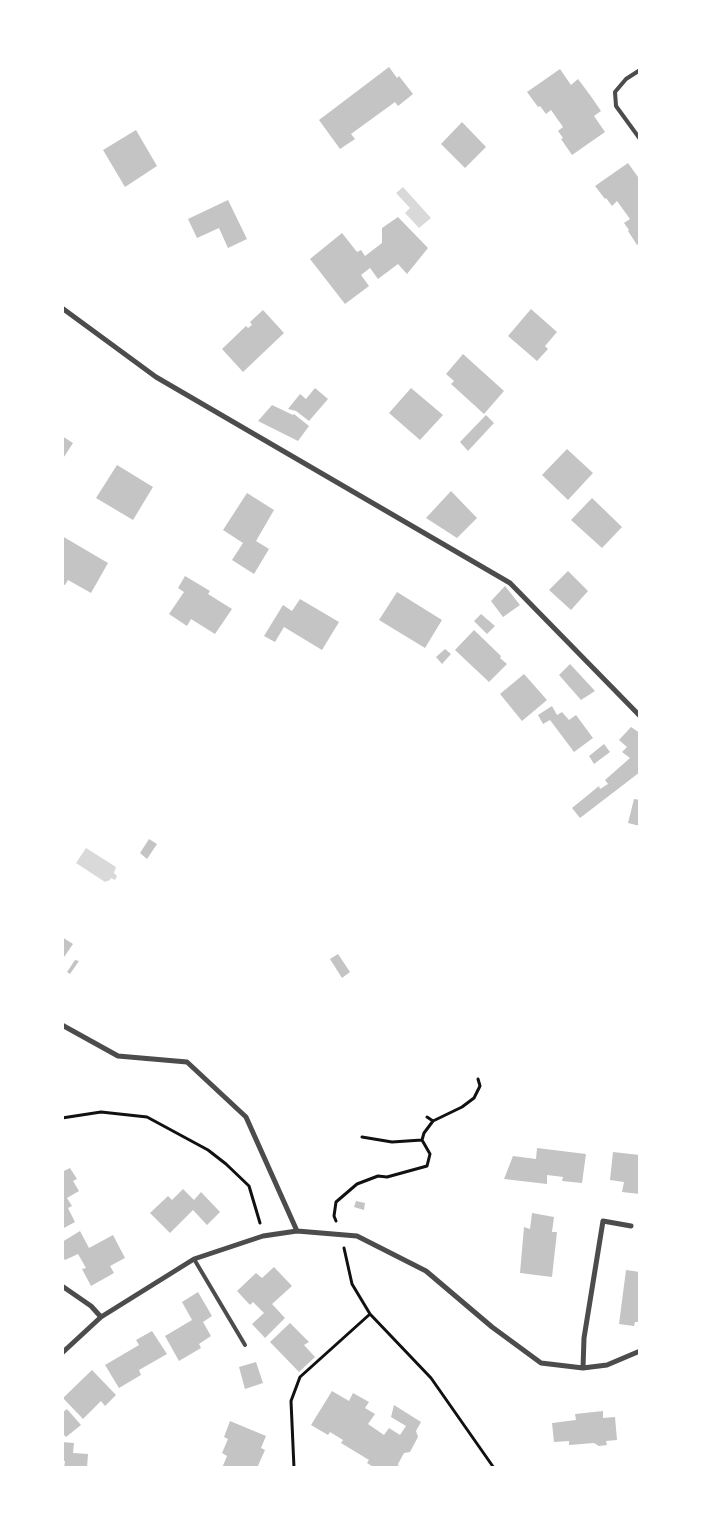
<!DOCTYPE html>
<html>
<head>
<meta charset="utf-8">
<style>
  body { margin:0 }
  #map { position:relative; width:702px; height:1530px; overflow:hidden; background:#fff; font-family:Ubuntu,sans-serif }
  canvas { display:block }
  .frame { position:absolute; inset:0; border:64px solid #fff; pointer-events:none }
</style>
</head>
<body>
<div id="map">
<canvas width="702" height="1530"></canvas>
<div class="frame"></div>
</div>
<script>
const ctx = document.querySelector('canvas').getContext('2d');
ctx.lineJoin = 'round';
function paint(path, color) { ctx.fillStyle = color; ctx.fill(path, 'evenodd'); }
const shape = rows => new Path2D(rows.map(r => 'M' + r).join(''));
function trace(path, color, width, dash) { ctx.strokeStyle = color; ctx.lineWidth = width; ctx.lineCap = dash ? 'butt' : 'round'; ctx.setLineDash(dash || []); ctx.stroke(path); }
paint(shape([
  [403,187,431,218,419,228,405,213,410,208,396,193],
  [86,848,116,867,114,873,117,876,115,880,111,878,110,880,105,882,76,863]
]), '#d9d9d9');
paint(shape([
  [389,67,397,78,399,76,413,94,398,106,395,102,351,134,355,139,340,149,319,120],
  [560,69,571,85,578,79,590,95,601,111,594,116,605,132,572,155,561,139,563,138,558,131,563,127,551,110,546,114,540,106,538,107,527,92],
  [462,122,486,147,465,168,441,144],
  [136,130,157,166,125,187,103,150],
  [628,163,638,177,640,175,640,243,637,245,628,231,629,230,624,223,630,219,617,201,612,206,606,198,605,199,595,186],
  [228,200,247,239,228,248,219,228,197,238,188,219],
  [398,217,428,248,407,274,398,264,378,279,370,268,361,275,369,286,345,304,310,259,342,233,357,252,361,250,365,256,382,243,382,228],
  [531,309,557,332,545,346,548,349,537,361,508,336],
  [263,310,284,333,243,372,222,349,246,326,248,328,252,325,250,322],
  [463,354,504,391,484,414,451,384,454,381,446,374],
  [315,388,328,399,309,421,296,411,288,409,300,394,306,399],
  [411,388,443,415,420,440,389,413],
  [272,405,293,415,294,414,309,426,298,441,258,421],
  [486,415,494,423,468,451,460,442],
  [62,436,73,443,62,460],
  [567,449,593,473,568,500,542,475],
  [117,465,153,487,133,520,96,498],
  [451,491,477,518,457,538,426,518],
  [247,493,274,510,256,541,269,549,254,574,232,560,243,543,223,530],
  [592,498,622,527,602,548,571,520],
  [62,536,108,563,91,593,68,580,65,585,62,584],
  [568,571,588,591,571,610,549,590],
  [185,576,210,591,208,594,232,609,215,634,191,619,187,626,169,614,184,592,178,588],
  [505,586,520,605,503,617,491,601],
  [397,592,442,620,425,648,379,620],
  [300,599,339,622,322,650,284,627,275,642,264,636,283,605,292,611],
  [481,614,495,626,487,634,474,621],
  [474,630,501,656,500,658,507,664,489,682,455,650],
  [445,649,451,654,442,664,436,657],
  [570,664,595,691,581,700,559,675],
  [524,674,547,700,522,721,500,694],
  [552,706,557,715,562,712,569,720,576,715,593,738,574,752,550,720,543,724,538,715],
  [631,727,640,733,640,772,580,818,572,808,599,786,600,789,608,784,605,780,630,758,622,752,627,747,619,740],
  [604,744,610,752,594,764,589,756],
  [634,799,640,800,640,826,628,823],
  [149,839,157,844,147,859,140,853],
  [62,937,73,944,62,960],
  [338,954,350,972,342,978,330,959],
  [75,960,79,961,70,974,67,972],
  [537,1148,586,1154,582,1183,562,1181,563,1177,547,1175,547,1184,504,1179,513,1156,536,1159],
  [613,1152,640,1155,638,1164,640,1164,640,1194,622,1192,624,1182,610,1180],
  [70,1168,77,1179,73,1181,79,1191,67,1198,72,1206,68,1208,75,1222,62,1229,62,1172],
  [183,1189,194,1200,201,1192,220,1212,207,1225,193,1210,170,1233,150,1213,168,1196,172,1200],
  [356,1201,365,1203,364,1210,354,1207],
  [532,1213,554,1217,552,1232,557,1232,552,1277,520,1273,524,1227,530,1229],
  [80,1231,89,1248,113,1235,125,1258,110,1266,114,1273,91,1286,82,1269,86,1268,78,1254,65,1260,62,1257,62,1242],
  [274,1267,292,1286,272,1304,285,1318,265,1338,252,1324,264,1313,253,1302,250,1305,237,1291,256,1273,262,1278],
  [626,1270,640,1272,640,1322,635,1322,634,1326,619,1324],
  [198,1292,212,1316,203,1322,211,1336,199,1344,201,1348,179,1361,165,1336,192,1320,182,1302],
  [290,1323,309,1342,304,1345,315,1357,299,1372,270,1342],
  [152,1331,167,1354,139,1370,141,1375,119,1388,105,1365,139,1345,136,1340],
  [256,1362,263,1383,245,1389,239,1367],
  [92,1370,116,1395,105,1406,101,1401,83,1419,63,1398],
  [332,1391,349,1401,353,1393,369,1402,365,1408,375,1414,368,1424,384,1435,389,1428,400,1435,406,1426,391,1417,394,1405,421,1422,416,1431,418,1437,410,1452,404,1453,398,1464,399,1468,375,1468,367,1463,369,1460,341,1443,343,1440,330,1432,328,1435,311,1425],
  [67,1409,81,1425,66,1437,62,1433,62,1413],
  [603,1411,603,1418,615,1417,617,1440,606,1441,607,1445,599,1446,594,1443,569,1445,569,1441,554,1442,552,1423,576,1420,575,1414],
  [230,1421,266,1436,261,1448,265,1450,257,1468,222,1468,227,1456,222,1453,228,1439,224,1437],
  [62,1442,74,1443,73,1453,88,1454,87,1468,64,1468,65,1461,62,1461]
]), '#c4c4c4');
trace(shape([
  [427,1117,433,1121],
  [62,1118,101,1112,147,1117,208,1150,226,1164,249,1186,260,1223],
  [362,1137,392,1142,422,1140],
  [336,1221,334,1216,336,1202,357,1184,378,1176,387,1177,427,1166,430,1154,422,1140,424,1133,433,1121,462,1107,474,1098,480,1086,478,1079],
  [344,1248,352,1284,370,1314,431,1378,494,1468],
  [294,1468,291,1401,300,1377,370,1314]
]), '#111', 3);
trace(shape([
  [640,70,626,79,615,92,616,106,640,139],
  [194,1259,245,1345]
]), '#4c4c4c', 4);
trace(shape([
  [62,308,156,377,510,583,640,716],
  [62,1025,118,1056,187,1062,246,1117,297,1231],
  [62,1286,91,1306,101,1317],
  [62,1353,101,1317,194,1259,263,1236,297,1231,357,1236,426,1271,492,1327,541,1363,583,1368,607,1365,640,1351],
  [583,1368,584,1338,603,1221,631,1226]
]), '#4c4c4c', 5);
</script>
</body>
</html>
